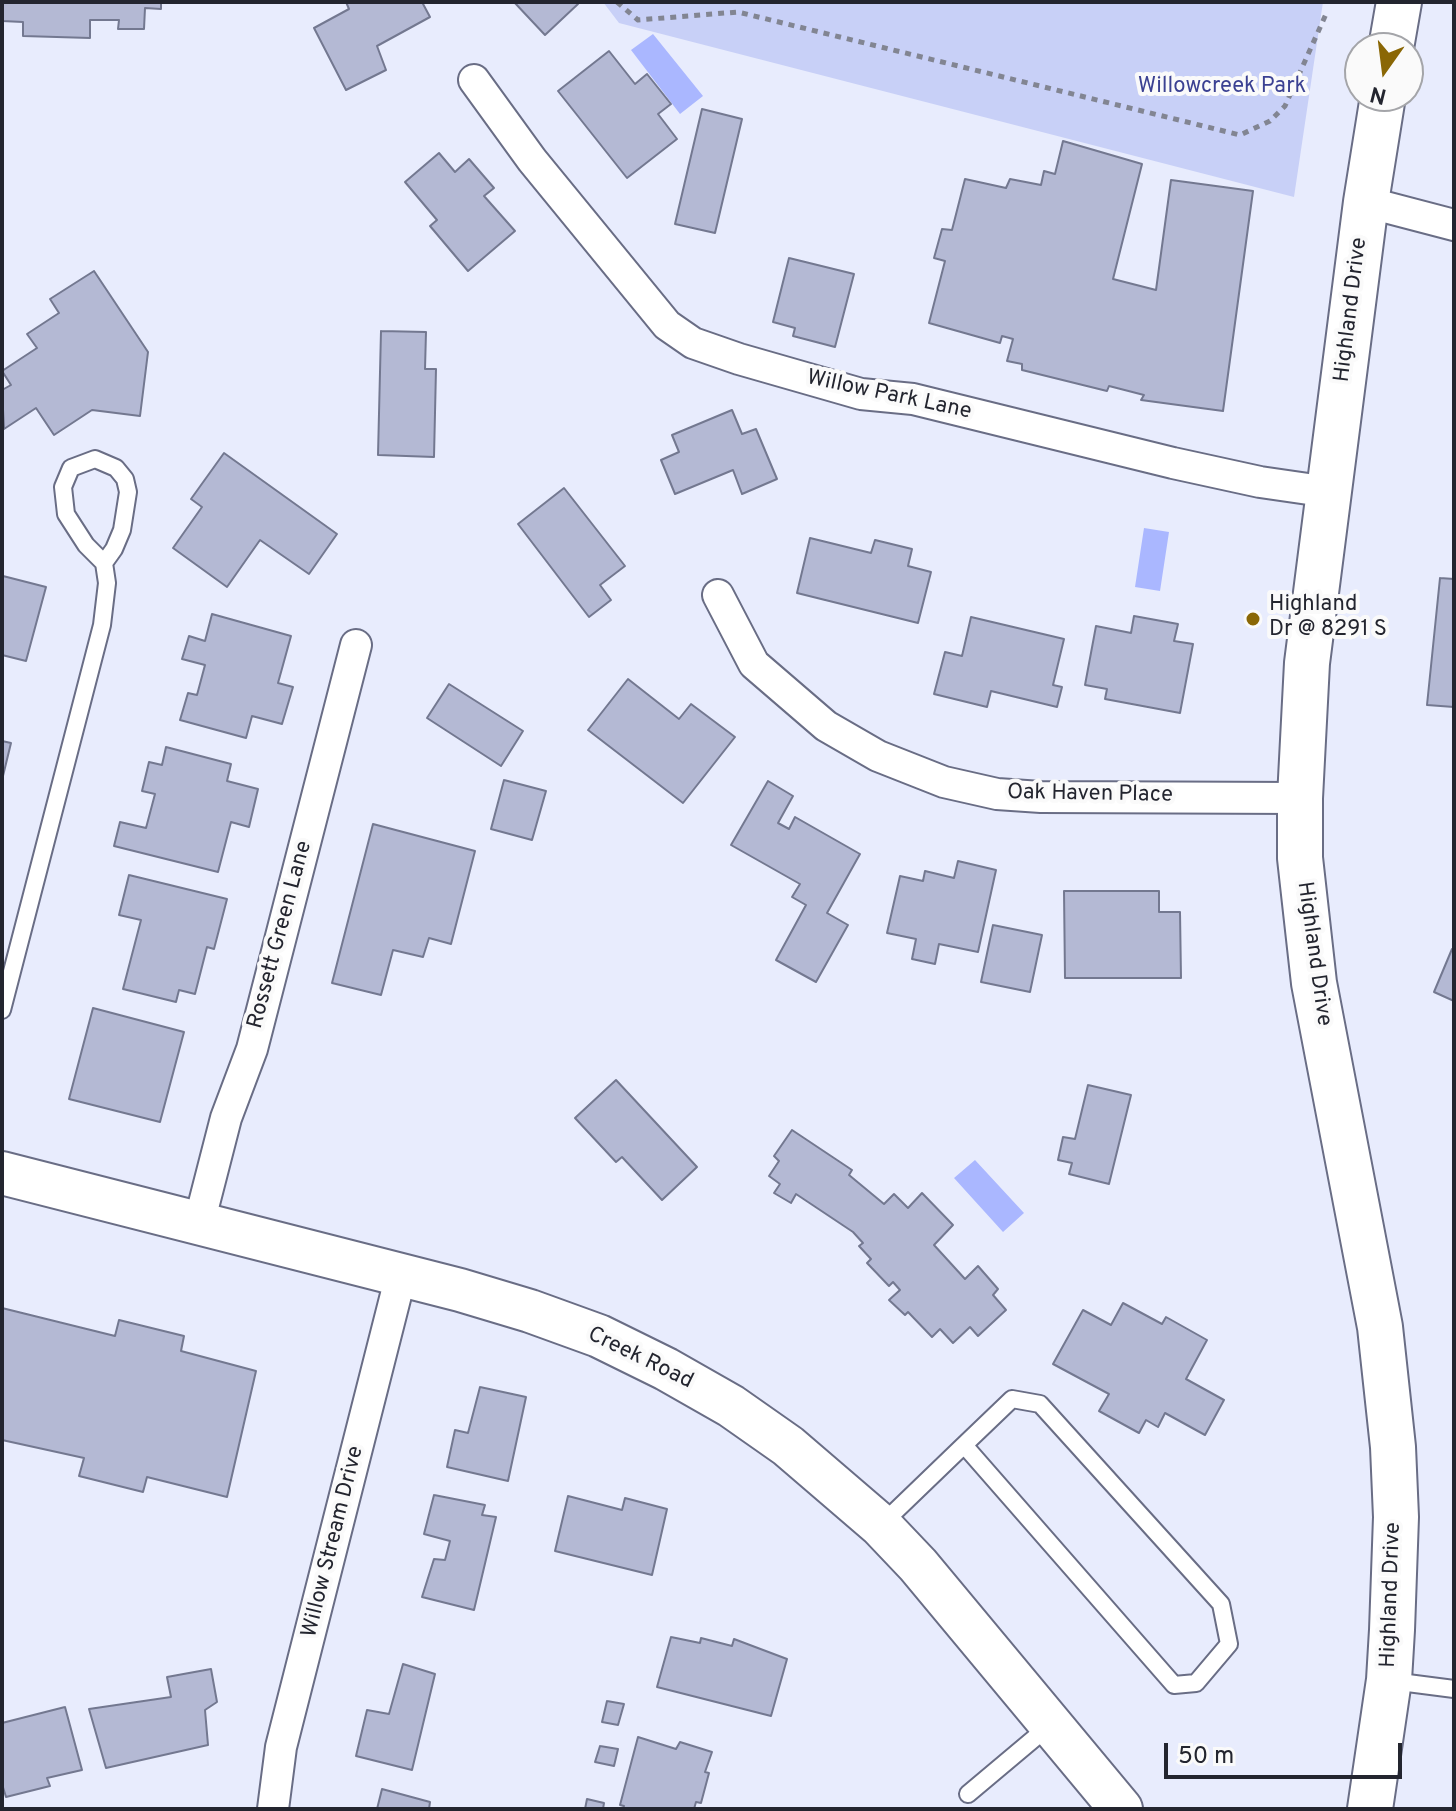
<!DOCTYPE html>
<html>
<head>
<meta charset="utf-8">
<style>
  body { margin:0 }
  #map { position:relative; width:1456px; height:1811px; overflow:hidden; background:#e8ecfd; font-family:Overpass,sans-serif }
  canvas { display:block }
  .frame { position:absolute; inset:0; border:4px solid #23252f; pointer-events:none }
  .north { position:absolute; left:1344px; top:32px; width:80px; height:80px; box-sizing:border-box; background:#fafafa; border:2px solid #a4a5a9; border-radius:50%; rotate:194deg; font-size:22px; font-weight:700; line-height:32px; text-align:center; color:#23252f }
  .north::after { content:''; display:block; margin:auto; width:28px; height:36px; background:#8a6705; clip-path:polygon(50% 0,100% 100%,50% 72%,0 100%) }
  .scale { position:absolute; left:1164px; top:1743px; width:238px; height:36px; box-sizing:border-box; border:4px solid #23252f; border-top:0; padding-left:10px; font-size:24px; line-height:28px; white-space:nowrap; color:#23252f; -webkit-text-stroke:6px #fafafa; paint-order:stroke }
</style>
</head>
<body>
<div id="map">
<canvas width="1456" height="1811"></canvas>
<div class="frame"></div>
<div class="north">N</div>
<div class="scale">50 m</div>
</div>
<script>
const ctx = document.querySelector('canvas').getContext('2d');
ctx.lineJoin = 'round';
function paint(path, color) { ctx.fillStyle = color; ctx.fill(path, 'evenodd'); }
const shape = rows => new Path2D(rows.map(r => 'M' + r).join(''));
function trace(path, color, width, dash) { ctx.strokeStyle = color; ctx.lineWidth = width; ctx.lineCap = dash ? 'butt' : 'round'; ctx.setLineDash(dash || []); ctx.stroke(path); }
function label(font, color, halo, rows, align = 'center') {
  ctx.font = font + ' Overpass,sans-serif'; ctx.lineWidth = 8; ctx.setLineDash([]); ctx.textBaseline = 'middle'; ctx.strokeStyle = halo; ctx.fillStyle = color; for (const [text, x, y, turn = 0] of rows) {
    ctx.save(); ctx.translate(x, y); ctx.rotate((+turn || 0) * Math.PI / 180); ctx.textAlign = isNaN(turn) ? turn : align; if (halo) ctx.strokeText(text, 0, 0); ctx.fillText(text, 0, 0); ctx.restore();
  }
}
paint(shape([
  [603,2,1323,2,1294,197,619,23]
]), '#c8d0f7');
paint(shape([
  [653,34,703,96,680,114,631,50],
  [1144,528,1169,532,1160,591,1135,587],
  [975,1160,1024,1213,1003,1232,954,1178]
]), '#aab7ff');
const building = shape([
  [2,2,161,2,161,9,145,8,144,29,118,29,119,20,90,20,90,38,23,36,23,22,2,21,2,2],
  [346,2,422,2,430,17,377,46,386,70,346,90,314,28,349,9,346,2],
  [514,2,576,2,578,4,545,35,514,2],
  [609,51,635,84,647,74,671,104,658,114,677,139,627,178,558,91,609,51],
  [702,109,742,119,715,233,675,224,702,109],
  [1063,141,1142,164,1113,279,1156,290,1171,180,1253,191,1223,411,1141,400,1144,395,1109,386,1107,391,1022,370,1022,364,1007,361,1013,339,1002,336,1000,343,929,323,945,261,934,258,942,229,952,230,965,179,1006,188,1010,179,1041,185,1044,171,1055,174,1063,141],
  [439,153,455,172,469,159,494,188,484,196,515,231,468,271,430,226,437,220,405,182,439,153],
  [789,258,854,274,835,347,793,336,795,328,773,322,789,258],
  [94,271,148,352,140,416,92,410,54,435,36,408,4,429,2,390,11,385,2,371,37,348,27,334,59,313,50,299,94,271],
  [381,331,426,332,425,369,436,369,434,457,378,455,381,331],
  [732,410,742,434,756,429,777,479,742,494,733,470,675,494,661,460,679,452,672,435,732,410],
  [224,453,337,534,309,574,260,540,227,587,173,548,202,507,191,499,224,453],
  [564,488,625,566,600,585,611,600,589,617,518,524,564,488],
  [810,538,871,553,875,540,912,549,908,566,931,572,918,623,797,593,810,538],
  [3,576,46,587,26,661,2,655,3,576],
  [1440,578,1454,579,1454,707,1427,705,1440,578],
  [212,614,291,636,278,683,293,687,282,724,252,716,246,738,180,720,188,693,197,695,205,665,182,659,189,636,205,641,212,614],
  [1134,616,1178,624,1174,641,1193,644,1180,713,1105,699,1107,689,1085,685,1096,626,1131,633,1134,616],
  [971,617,1064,639,1053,685,1062,687,1057,707,991,691,987,707,934,694,945,652,962,656,971,617],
  [628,679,679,719,691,704,735,737,683,803,588,730,628,679],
  [449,684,523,731,501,766,427,718,449,684],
  [2,741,11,743,2,780,2,741],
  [166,747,231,764,227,781,258,789,249,827,231,822,218,872,114,846,120,822,146,828,155,794,142,791,149,762,162,765,166,747],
  [504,780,546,791,532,840,491,829,504,780],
  [768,781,793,796,778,823,789,829,795,817,860,854,827,913,848,925,816,982,776,960,806,905,792,897,800,884,731,845,768,781],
  [373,824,475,851,451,944,429,938,423,957,393,950,381,995,332,983,373,824],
  [958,861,996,870,978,952,939,944,935,964,912,959,916,939,887,933,900,876,923,881,925,871,954,878,958,861],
  [129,875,227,899,214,949,207,947,195,994,179,990,176,1002,123,989,141,920,119,915,129,875],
  [1064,891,1159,891,1159,912,1180,912,1181,978,1065,978,1064,891],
  [993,925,1042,935,1030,992,981,982,993,925],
  [1452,949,1454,949,1454,1001,1434,992,1452,949],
  [93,1008,184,1032,160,1122,69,1099,93,1008],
  [616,1080,697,1167,662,1200,622,1157,616,1162,575,1118,616,1080],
  [1088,1085,1131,1095,1109,1184,1069,1174,1072,1163,1058,1160,1063,1137,1075,1139,1088,1085],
  [792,1130,852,1170,849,1175,884,1204,894,1194,908,1208,922,1193,953,1225,934,1245,965,1279,978,1266,998,1289,993,1295,1006,1310,978,1336,970,1327,953,1343,940,1329,932,1337,908,1312,905,1315,889,1300,900,1290,893,1282,889,1286,867,1263,871,1259,859,1246,863,1243,853,1232,796,1194,791,1203,774,1193,780,1184,769,1176,779,1161,774,1156,792,1130],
  [1123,1303,1162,1324,1166,1317,1207,1340,1186,1379,1224,1400,1205,1435,1165,1413,1158,1427,1146,1420,1139,1433,1099,1411,1109,1394,1053,1364,1083,1310,1111,1325,1123,1303],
  [2,1308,115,1336,119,1320,184,1336,181,1351,256,1371,227,1497,147,1477,143,1492,79,1476,84,1458,2,1440,2,1308],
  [480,1387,526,1397,508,1481,447,1467,455,1430,468,1433,480,1387],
  [434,1495,485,1505,482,1515,496,1517,474,1610,422,1597,434,1559,445,1560,450,1541,424,1534,434,1495],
  [568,1496,622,1510,625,1498,667,1509,652,1575,555,1551,568,1496],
  [671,1637,700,1643,701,1638,732,1646,734,1639,787,1659,771,1716,657,1687,671,1637],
  [403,1664,435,1674,412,1770,356,1756,367,1710,389,1714,403,1664],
  [211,1669,217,1702,205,1710,208,1745,106,1768,89,1709,171,1697,167,1677,211,1669],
  [607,1701,624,1704,618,1725,602,1722,607,1701],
  [65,1707,82,1770,47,1778,50,1786,6,1797,2,1784,2,1723,65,1707],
  [638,1737,676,1749,680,1742,712,1752,705,1772,709,1773,701,1803,696,1802,694,1809,623,1809,624,1806,620,1805,638,1737],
  [600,1746,618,1749,614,1766,595,1762,600,1746],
  [382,1789,430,1802,429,1809,377,1809,382,1789],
  [587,1799,604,1803,603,1809,585,1809,587,1799]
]);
paint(building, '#b4b9d4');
trace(building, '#737890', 2);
const lane = shape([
  [2,1010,102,625,107,583,104,563,86,545,66,514,63,487,71,468,95,459,116,468,125,479,128,492,122,530,114,549,104,563],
  [882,1524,964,1445,1174,1685,1196,1683,1229,1644,1221,1604,1040,1404,1012,1399,964,1445],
  [1392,1681,1454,1689],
  [968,1794,1049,1726]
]);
const street = shape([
  [474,80,532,160,667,325,693,343,739,359,861,394,913,399,1173,463,1260,482,1329,492],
  [1366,202,1454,225],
  [718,595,754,664,826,726,878,756,944,782,997,794,1041,797,1300,798],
  [199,1223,226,1118,252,1049,356,645],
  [273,1809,281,1747,401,1275]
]);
const secondary = shape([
  [2,1173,460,1290,530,1311,599,1336,666,1369,731,1406,788,1446,880,1525,918,1565,1121,1809]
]);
const primary = shape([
  [1391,48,1399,2],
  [1370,1809,1389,1680,1392,1630,1396,1517,1393,1447,1380,1327,1314,983,1300,858,1300,798,1307,663,1366,202,1383,96]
]);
trace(lane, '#696d85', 20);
trace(street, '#696d85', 34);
trace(secondary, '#696d85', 46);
trace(primary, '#696d85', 48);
trace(shape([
  [617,2,638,20,738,12,1240,135,1270,121,1285,106,1326,14]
]), '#828592', 5, [6, 6]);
trace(lane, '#fff', 16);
trace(street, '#fff', 30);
trace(secondary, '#fff', 42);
trace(primary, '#fff', 44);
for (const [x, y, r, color] of [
  [1253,619,8,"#8a6705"]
]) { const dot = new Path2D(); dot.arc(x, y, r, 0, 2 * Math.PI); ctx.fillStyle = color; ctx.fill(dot); trace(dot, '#fafafa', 3); }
label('22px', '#3b4192', '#fafafa', [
  ["Willowcreek Park",1222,88]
]);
label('22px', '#23252f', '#fafafa', [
  ["Highland Drive",1352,310,-83],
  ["Willow Park Lane",889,396,12],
  ["Oak Haven Place",1090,795,1],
  ["Rossett Green Lane",281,935,-75],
  ["Highland Drive",1313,954,82],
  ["Creek Road",640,1359,26],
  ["Willow Stream Drive",334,1542,-76],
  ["Highland Drive",1392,1595,-88]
]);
label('22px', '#23252f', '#fafafa', [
  ["Highland",1269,606],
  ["Dr @ 8291 S",1269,631]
], 'left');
</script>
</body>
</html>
